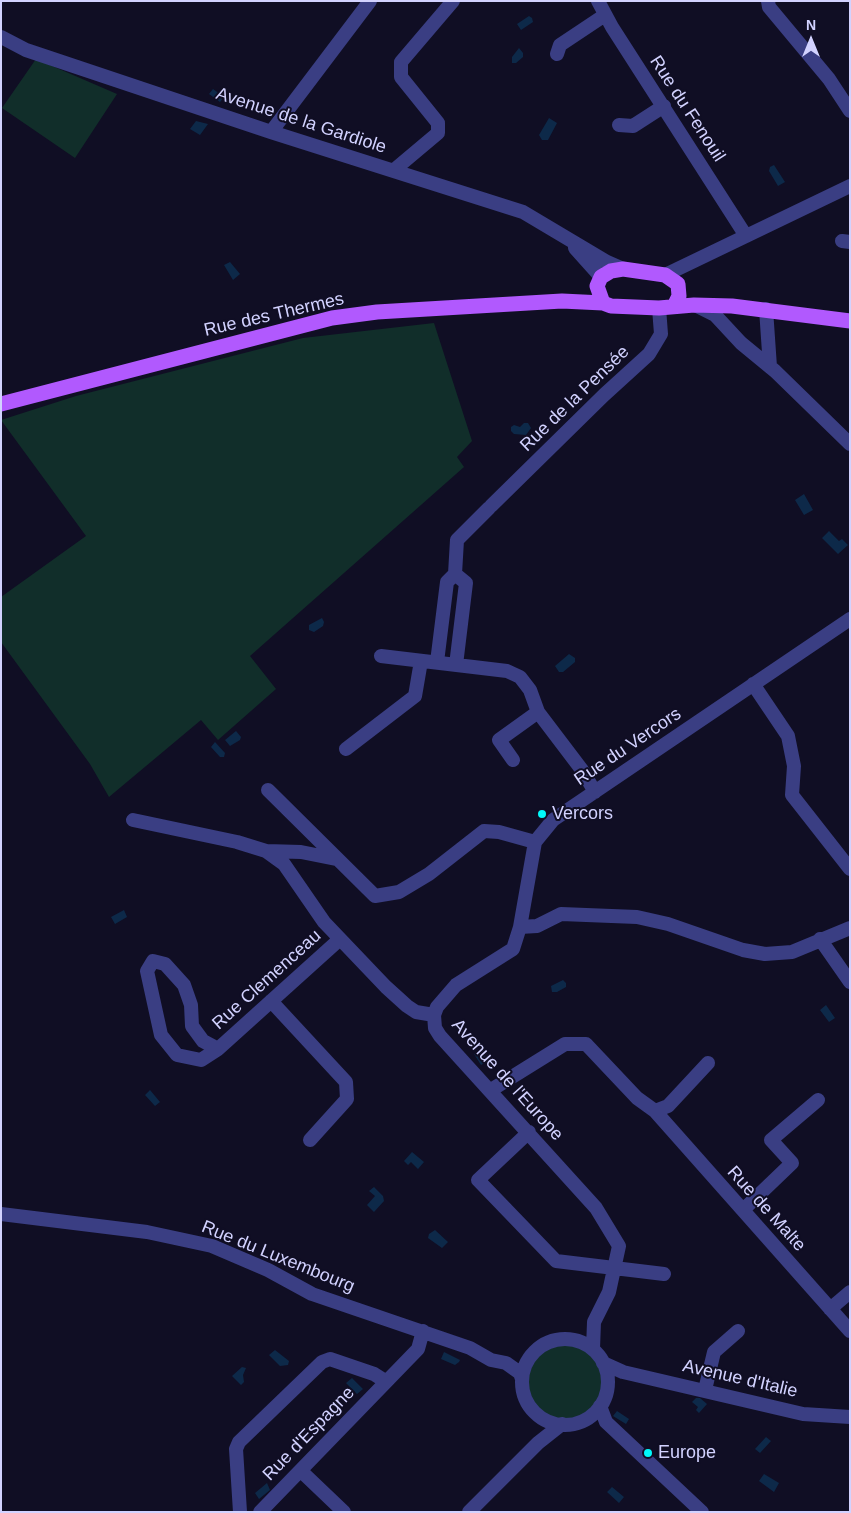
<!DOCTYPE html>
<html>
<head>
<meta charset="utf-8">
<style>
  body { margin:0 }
  #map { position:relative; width:851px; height:1513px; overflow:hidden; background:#100e24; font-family:Helvetica,sans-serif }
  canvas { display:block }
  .frame { position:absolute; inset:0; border:2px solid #d2d2ff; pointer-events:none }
  .north { position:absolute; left:786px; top:15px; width:50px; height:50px; -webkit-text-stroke:4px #100e24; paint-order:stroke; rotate:0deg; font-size:14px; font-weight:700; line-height:20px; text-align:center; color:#d2d2ff }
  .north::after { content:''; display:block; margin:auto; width:18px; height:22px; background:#d2d2ff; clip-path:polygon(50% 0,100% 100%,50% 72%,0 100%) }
</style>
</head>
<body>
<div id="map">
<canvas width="851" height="1513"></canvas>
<div class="frame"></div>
<div class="north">N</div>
</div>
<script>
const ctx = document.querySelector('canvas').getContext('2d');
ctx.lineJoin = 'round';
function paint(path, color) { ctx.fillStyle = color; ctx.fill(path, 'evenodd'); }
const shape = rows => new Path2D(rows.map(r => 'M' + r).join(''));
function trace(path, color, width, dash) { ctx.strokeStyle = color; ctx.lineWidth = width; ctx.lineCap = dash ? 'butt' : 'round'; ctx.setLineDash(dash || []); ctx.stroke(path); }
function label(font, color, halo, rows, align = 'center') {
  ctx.font = font + ' Helvetica,sans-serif'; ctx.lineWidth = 4; ctx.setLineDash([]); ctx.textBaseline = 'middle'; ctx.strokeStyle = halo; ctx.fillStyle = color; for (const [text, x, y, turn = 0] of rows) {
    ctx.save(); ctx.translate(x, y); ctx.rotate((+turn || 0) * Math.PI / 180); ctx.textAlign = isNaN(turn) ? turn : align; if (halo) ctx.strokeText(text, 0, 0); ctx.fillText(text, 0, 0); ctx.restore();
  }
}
paint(shape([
  [36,59,117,94,75,158,2,108],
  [434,323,472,441,457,457,464,467,250,656,276,689,218,740,201,720,109,797,90,764,1,642,1,597,86,536,1,420,76,396,303,338],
  '522 1382a43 43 0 1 1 86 0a43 43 0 1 1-86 0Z'
]), '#112e2a');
paint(shape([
  [529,16,532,18,533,22,521,30,517,24],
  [519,48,523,53,523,57,516,63,512,63,512,57],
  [213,89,224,97,220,102,209,94],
  [549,118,557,123,548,140,542,140,539,135],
  [196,121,208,124,200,135,190,129],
  [774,165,785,182,778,186,769,171,770,167],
  [230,262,240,274,233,280,224,265],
  [524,423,528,423,531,428,526,435,514,434,511,431,511,427,514,425,520,427],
  [804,494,813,510,804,515,795,500],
  [829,531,839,541,842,539,848,545,838,554,822,538],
  [322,618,324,622,323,626,314,632,309,630,309,625],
  [569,654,575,658,575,662,563,672,559,672,555,666],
  [236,731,241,737,240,740,230,746,225,740],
  [215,742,225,753,224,757,220,757,211,747],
  [124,910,127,917,115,924,111,917],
  [563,980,566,983,566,987,557,992,552,992,551,986],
  [826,1005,835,1018,829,1022,820,1010],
  [482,1050,488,1061,481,1065,474,1054],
  [150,1090,160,1102,155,1106,145,1095],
  [412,1152,424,1162,418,1169,411,1162,408,1165,404,1161],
  [374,1187,383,1196,384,1201,374,1212,367,1205,375,1196,369,1191],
  [435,1230,448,1242,442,1248,428,1238,429,1234],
  [275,1350,289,1361,288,1365,280,1366,269,1355],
  [444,1352,460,1360,459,1362,455,1365,441,1359],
  [242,1367,246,1368,243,1375,244,1382,241,1385,232,1376],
  [352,1378,363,1389,357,1394,346,1383],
  [696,1398,700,1398,707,1404,699,1413,696,1410,698,1407,692,1402],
  [617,1411,629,1419,626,1424,613,1416],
  [766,1437,771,1441,760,1453,755,1449],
  [764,1474,779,1483,774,1492,759,1481],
  [267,1483,270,1490,259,1499,255,1493],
  [612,1487,624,1497,619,1503,607,1492]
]), '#0d2949');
trace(shape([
  [598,1,612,27,746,236],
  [768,1,769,7,829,79,850,111],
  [1,37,26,50,271,132,523,212,607,262,623,269],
  [557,54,560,45,605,15],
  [619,125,633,126,664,106],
  [271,132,370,1],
  [394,170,438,133,438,123,401,77,401,62,453,1],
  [842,241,850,242],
  [575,248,601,277],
  [665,275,850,186],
  [695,305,715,315,741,343,775,371,850,444],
  [766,309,770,367],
  [491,506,604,395,649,354,661,334,659,308],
  [455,574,466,583,456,665],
  [381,656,507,671,520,677,530,690,538,712,582,770,595,792],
  [437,662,447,582,455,574,457,540,489,508],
  [753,684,788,736,794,766,792,795,850,869],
  [346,749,415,696,421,661],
  [513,760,499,740,538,712],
  [268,790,375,896,399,892,429,874,484,831,499,832,535,842],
  [133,820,237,842,266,851,301,852,336,859],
  [266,851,284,864,324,922,386,987,407,1006,416,1012,434,1015],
  [520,927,537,926,561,914,637,917,668,924,743,950,765,954,792,952,850,928],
  [820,939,850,982],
  [271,1001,346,1082,347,1099,310,1140],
  [218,1049,203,1041,192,1026,191,1005,184,985,165,964,153,961,147,971,161,1035,177,1055,201,1060,218,1049,340,939],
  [491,1090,565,1044,586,1044,637,1098,655,1111,668,1106,708,1063],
  [655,1111,850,1331],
  [529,1132,478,1180,556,1261,664,1274],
  [743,1210,792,1163,771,1140,818,1100],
  [1,1214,147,1232,212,1246,268,1270,312,1294,470,1348,491,1360,506,1363,520,1373,522,1379],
  [830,1309,850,1292],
  '522 1382a43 43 0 1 1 86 0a43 43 0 1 1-86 0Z',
  [593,1349,594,1322,609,1292,619,1246,596,1208,440,1036,435,1028,434,1015,437,1007,456,985,513,949,520,927,535,842,553,820,850,619],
  [603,1363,623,1372,803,1414,850,1417],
  [705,1390,714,1352,738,1331],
  [600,1406,606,1422,702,1512],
  [301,1471,344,1512],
  [240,1512,236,1449,239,1442,322,1362,330,1359,374,1374,385,1381],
  [260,1512,418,1349,423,1331],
  [469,1512,538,1443,562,1424]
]), '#3a3e83', 14);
trace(shape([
  [674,306,679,296,678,284,665,275,623,269,611,271,601,277,597,286,603,303,611,306,659,308,694,305,732,306,850,321],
  [1,404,332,318,377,312,562,301,603,303]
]), '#b159fe', 15);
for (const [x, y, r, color] of [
  [542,814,5,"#01f9fb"],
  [648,1453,5,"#01f9fb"]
]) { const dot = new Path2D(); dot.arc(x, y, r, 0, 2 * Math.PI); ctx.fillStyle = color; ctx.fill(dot); trace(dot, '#100e24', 2); }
label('18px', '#d2d2ff', '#100e24', [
  ["Rue du Fenouil",687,109,57],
  ["Avenue de la Gardiole",301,121,18],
  ["Rue des Thermes",274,315,-13],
  ["Rue de la Pensée",575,399,-44],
  ["Rue du Vercors",628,747,-34],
  ["Rue Clemenceau",267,980,-42],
  ["Avenue de l'Europe",507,1080,48],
  ["Rue de Malte",766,1209,48],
  ["Rue du Luxembourg",278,1257,22],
  ["Avenue d'Italie",740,1379,13],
  ["Rue d'Espagne",309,1434,-46]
]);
label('18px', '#d2d2ff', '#100e24', [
  ["Vercors",552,814],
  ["Europe",658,1453]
], 'left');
</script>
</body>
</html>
